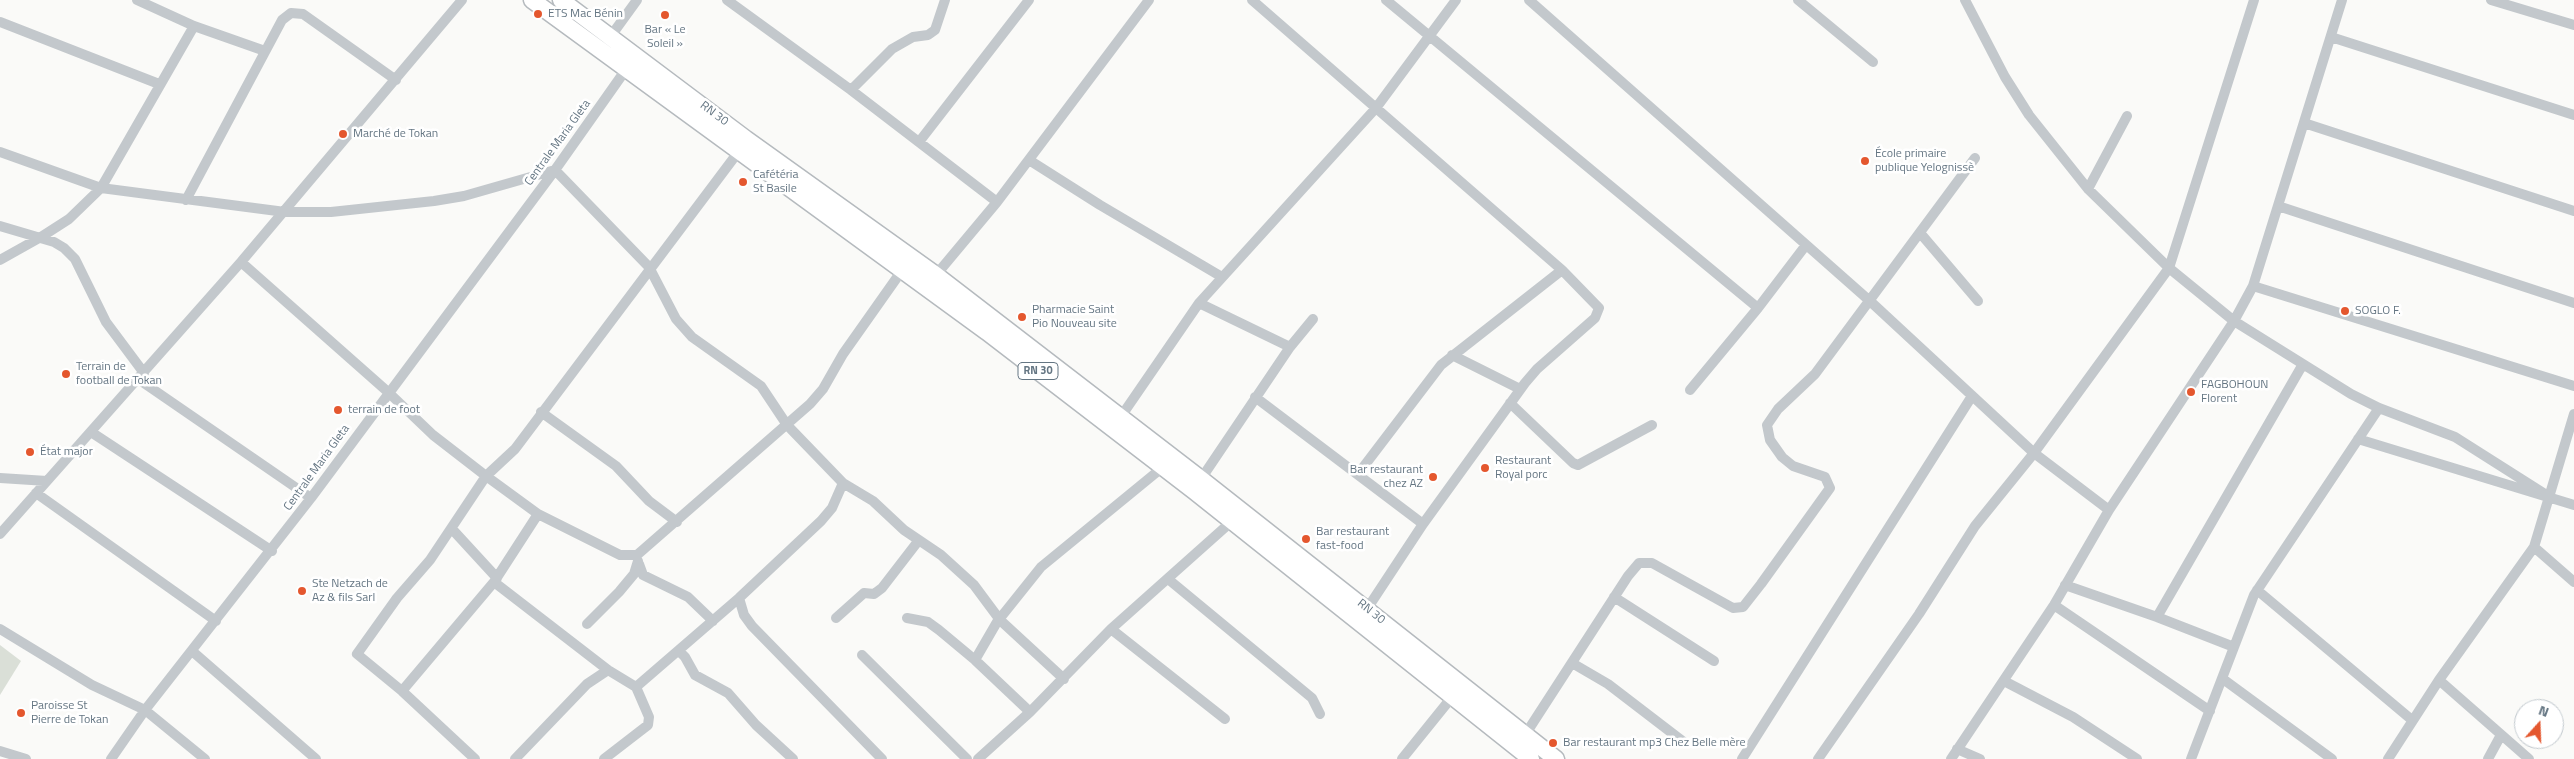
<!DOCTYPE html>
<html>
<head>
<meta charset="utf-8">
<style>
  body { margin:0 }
  #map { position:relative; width:2574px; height:759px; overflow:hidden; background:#fafaf8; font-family:"Titillium Web",sans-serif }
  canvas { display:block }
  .north { position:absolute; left:2514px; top:699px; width:50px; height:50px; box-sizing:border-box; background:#fff; border:1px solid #c1c8cd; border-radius:50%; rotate:20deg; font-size:14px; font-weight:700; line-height:20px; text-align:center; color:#657683 }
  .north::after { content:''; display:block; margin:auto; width:18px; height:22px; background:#e4572e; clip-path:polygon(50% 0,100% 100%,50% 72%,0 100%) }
</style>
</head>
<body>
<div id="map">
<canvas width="2574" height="759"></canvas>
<div class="north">N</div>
</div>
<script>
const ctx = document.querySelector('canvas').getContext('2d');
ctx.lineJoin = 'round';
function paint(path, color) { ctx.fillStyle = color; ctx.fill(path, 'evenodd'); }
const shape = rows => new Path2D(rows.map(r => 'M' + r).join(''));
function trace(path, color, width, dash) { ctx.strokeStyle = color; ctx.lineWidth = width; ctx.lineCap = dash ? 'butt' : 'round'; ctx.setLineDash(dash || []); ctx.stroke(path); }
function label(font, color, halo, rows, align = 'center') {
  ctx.font = font + ' "Titillium Web",sans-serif'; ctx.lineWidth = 5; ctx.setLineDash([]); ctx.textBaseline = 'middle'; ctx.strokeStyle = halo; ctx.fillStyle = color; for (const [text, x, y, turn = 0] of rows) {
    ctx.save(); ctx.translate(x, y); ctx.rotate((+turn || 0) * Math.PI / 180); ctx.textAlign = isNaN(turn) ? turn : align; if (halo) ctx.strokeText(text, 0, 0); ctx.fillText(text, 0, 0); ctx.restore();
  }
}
paint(shape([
  [0,645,21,661,0,695]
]), '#dadfd7');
const primary = shape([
  [532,0,987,332,1194,491,1531,759],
  [561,0,746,139,936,275,1201,479,1556,759]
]);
trace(primary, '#b5babe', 19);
trace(shape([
  [137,0,194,26,265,51],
  [727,0,851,90,997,202],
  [1252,0,1562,270,1599,308,1595,318,1537,369,1525,383,1423,524,1367,609],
  [1386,0,1758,308],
  [1529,0,1871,302,2034,453,2109,510],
  [1798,0,1873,62],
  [1965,0,2005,77,2029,115,2088,189,2169,268,2234,321,2351,394,2379,408,2455,437,2548,496],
  [2491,0,2574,25],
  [0,22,159,84],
  [2331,37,2574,115],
  [608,40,637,0],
  [851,90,892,49,913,37,928,35,935,30,945,0],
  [2304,123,2574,211],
  [919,142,1029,0],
  [0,152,101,188,285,212,331,212,434,201,464,196,555,170,649,267,676,319,692,337,761,386,787,425,843,483,873,501,904,530,941,555,974,585,1000,620,1064,679],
  [1029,160,1100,205,1222,277],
  [2088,189,2127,116],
  [186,200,282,20,291,13,303,14,396,80],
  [2278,206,2574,303],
  [0,226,54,242,64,248,75,259,106,322,144,373],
  [1921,234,1978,301],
  [0,260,41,237,69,219,101,188,194,26],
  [241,262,388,392,433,435,486,476,538,514,620,555,637,555,810,404,823,389,843,354,903,269],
  [936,275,997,202,1149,0],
  [2253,286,2574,386],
  [1199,303,1290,347,1201,479],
  [1290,347,1313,319],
  [1452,355,1520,389],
  [138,379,311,498],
  [1690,390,1758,308,1806,245],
  [1255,397,1423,524],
  [1510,403,1573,463,1578,465,1652,425],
  [541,412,616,466,649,501,677,522],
  [1120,418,1199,303,1376,108,1456,0],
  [91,432,272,551],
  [2358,439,2574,505],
  [1358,474,1441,365,1562,270],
  [0,478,47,481],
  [36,493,216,621],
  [452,529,497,578],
  [0,534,241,262,462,0],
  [2534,547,2574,582],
  [639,564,643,575,688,597,713,621],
  [1168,579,1312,698,1320,714],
  [494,582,608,670,636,687,649,717,648,725,604,759],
  [2065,585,2157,617,2234,647],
  [2257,590,2412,720],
  [1614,597,1714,661],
  [739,598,744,615,752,626,882,759],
  [2054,605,2210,711],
  [2157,617,2303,364],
  [836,618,864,593,874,594,882,588,919,540],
  [907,618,928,622,939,630,975,660,1030,712],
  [587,624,619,592,634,574,638,561],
  [0,629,92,685,145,710,205,759],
  [1111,629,1225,719],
  [192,651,316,759],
  [679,651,685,657,695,675,728,693,756,725,793,759],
  [862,655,967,759],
  [975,660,997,622,1041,567,1163,467],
  [1572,663,1608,684,1685,743],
  [2223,679,2332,759],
  [2439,680,2529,759],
  [2004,681,2073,717,2137,759],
  [636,687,739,598,821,521,832,508,843,483],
  [402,691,494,582,538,514],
  [1525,735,1628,576,1639,563,1652,563,1733,608,1743,607,1761,584,1830,488,1825,477,1793,466,1782,457,1770,440,1767,425,1778,409,1815,374,1975,158],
  [1957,749,1980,759],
  [0,751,26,759],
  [111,759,145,710,311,498,555,170,627,68],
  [475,759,402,691,357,654,397,598,430,560,486,476,515,449,739,151],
  [515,759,587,684,608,670],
  [978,759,1030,712,1111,629,1231,522],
  [1402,759,1452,697],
  [1742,759,1972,396],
  [1818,759,1919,614,1975,526,2034,453,2169,268,2254,0],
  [1951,759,2054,605,2109,510,2234,321,2253,286,2342,0],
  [2191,759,2254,595,2379,408],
  [2388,759,2439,680,2534,547,2574,414],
  [2488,759,2501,735]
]), '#c3c8cc', 10);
trace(primary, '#fff', 16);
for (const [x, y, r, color] of [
  [538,14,5,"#e4572e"],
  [665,15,5,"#e4572e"],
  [343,134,5,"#e4572e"],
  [1865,161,5,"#e4572e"],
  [743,182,5,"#e4572e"],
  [2345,311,5,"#e4572e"],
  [1022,317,5,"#e4572e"],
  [66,374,5,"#e4572e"],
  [2191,392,5,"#e4572e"],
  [338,410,5,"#e4572e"],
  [30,452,5,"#e4572e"],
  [1485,468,5,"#e4572e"],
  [1433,477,5,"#e4572e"],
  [1306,539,5,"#e4572e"],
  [302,591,5,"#e4572e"],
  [21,713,5,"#e4572e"],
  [1553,743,5,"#e4572e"]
]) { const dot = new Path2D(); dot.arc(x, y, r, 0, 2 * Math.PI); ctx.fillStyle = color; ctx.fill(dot); trace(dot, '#fff', 2); }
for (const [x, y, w] of [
  [1038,371,40]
]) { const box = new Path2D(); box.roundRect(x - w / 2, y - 8.5, w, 17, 4); ctx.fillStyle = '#fff'; ctx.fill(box); trace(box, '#657683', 1); }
label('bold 11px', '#657683', null, [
  ["RN 30",1038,371]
]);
label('12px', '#657683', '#fff', [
  ["ETS Mac Bénin",548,14],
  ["Bar « Le",665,30,"center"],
  ["Soleil »",665,44,"center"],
  ["Marché de Tokan",353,134],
  ["École primaire",1875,154],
  ["publique Yelognissè",1875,168],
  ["Cafétéria",753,175],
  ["St Basile",753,189],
  ["Pharmacie Saint",1032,310],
  ["Pio Nouveau site",1032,324],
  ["SOGLO F.",2355,311],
  ["Terrain de",76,367],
  ["football de Tokan",76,381],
  ["FAGBOHOUN",2201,385],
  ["Florent",2201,399],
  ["terrain de foot",348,410],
  ["État major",40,452],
  ["Restaurant",1495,461],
  ["Royal porc",1495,475],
  ["Bar restaurant",1423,470,"right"],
  ["chez AZ",1423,484,"right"],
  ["Bar restaurant",1316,532],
  ["fast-food",1316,546],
  ["Ste Netzach de",312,584],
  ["Az & fils Sarl",312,598],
  ["Paroisse St",31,706],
  ["Pierre de Tokan",31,720],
  ["Bar restaurant mp3 Chez Belle mère",1563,743]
], 'left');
label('12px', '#657683', '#fff', [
  ["RN 30",714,114,37],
  ["Centrale Maria Gleta",558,143,-54],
  ["Centrale Maria Gleta",317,468,-54],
  ["RN 30",1371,612,38]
]);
</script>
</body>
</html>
